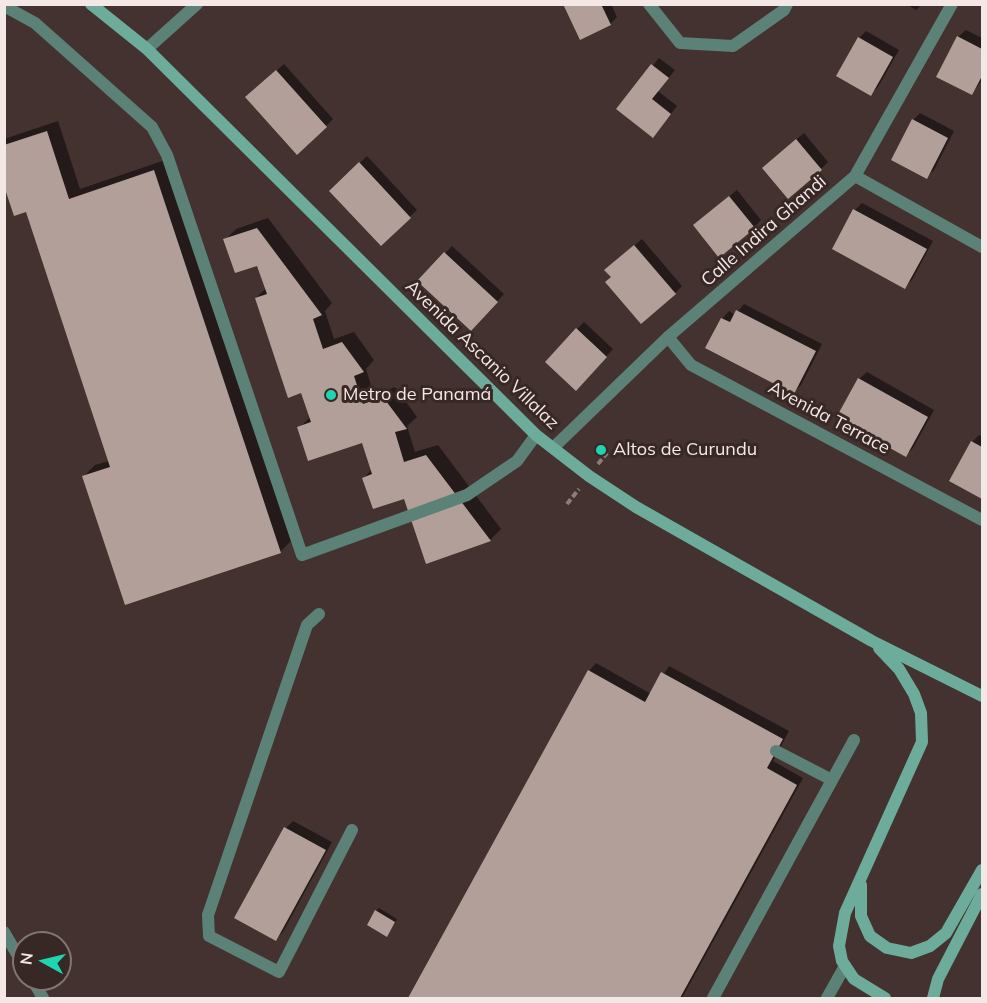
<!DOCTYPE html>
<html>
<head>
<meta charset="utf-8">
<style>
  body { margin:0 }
  #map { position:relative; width:987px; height:1003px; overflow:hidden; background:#43322f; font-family:Mulish,sans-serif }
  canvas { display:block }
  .frame { position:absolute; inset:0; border:6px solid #f3e8e6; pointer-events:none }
  .north { position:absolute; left:12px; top:931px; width:60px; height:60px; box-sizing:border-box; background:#382825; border:2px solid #837572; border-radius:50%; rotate:278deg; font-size:16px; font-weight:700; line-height:24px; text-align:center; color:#f3e8e6 }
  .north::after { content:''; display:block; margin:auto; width:21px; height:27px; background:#1fd5b0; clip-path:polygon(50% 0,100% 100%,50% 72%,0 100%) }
</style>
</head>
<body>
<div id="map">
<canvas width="987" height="1003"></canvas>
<div class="frame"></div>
<div class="north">N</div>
</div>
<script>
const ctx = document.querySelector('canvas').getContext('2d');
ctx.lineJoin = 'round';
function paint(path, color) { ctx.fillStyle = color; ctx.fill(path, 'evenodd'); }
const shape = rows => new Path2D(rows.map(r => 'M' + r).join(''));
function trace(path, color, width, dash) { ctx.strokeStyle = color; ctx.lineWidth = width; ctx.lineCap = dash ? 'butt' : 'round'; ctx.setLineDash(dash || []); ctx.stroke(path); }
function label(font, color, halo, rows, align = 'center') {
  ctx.font = font + ' Mulish,sans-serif'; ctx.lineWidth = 6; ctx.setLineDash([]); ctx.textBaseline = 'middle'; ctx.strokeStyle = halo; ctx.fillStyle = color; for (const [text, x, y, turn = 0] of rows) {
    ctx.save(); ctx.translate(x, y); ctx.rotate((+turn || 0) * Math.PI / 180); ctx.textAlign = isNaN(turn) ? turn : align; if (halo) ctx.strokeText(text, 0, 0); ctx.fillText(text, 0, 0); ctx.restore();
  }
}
paint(shape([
  [565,4,611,4,617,17,610,24],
  [906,4,922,4,916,10],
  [966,30,982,38,982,80,972,93,938,76,958,37],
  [866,31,899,50,878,87,871,94,859,38],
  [659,58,675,70,658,91,677,106,660,128,618,109],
  [284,64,333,119,326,126,255,90],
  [920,113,954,131,934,170,927,177,913,120],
  [58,121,80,189,165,160,291,541,280,552,84,476,95,465,109,461,27,210,4,181,4,139],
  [804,133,828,162,821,169,771,161],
  [367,156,417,210,381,244,331,191],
  [737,190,761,220,754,227,702,219],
  [862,203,933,241,912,280,904,287,834,249,855,210],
  [268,218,332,303,325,311,334,339,354,332,374,360,366,369,374,395,395,387,417,417,407,426,415,452,438,445,501,529,490,540,364,478,372,469,363,441,299,428,311,416,302,391,256,298,266,288,258,264,225,240,236,229],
  [642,239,682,286,675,293,613,277,614,263],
  [452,246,504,294,478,322,419,281],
  [744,304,822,344,801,385,794,392,722,319,729,311,735,315],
  [584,322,613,349,583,382,577,329],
  [867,372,934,410,913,448,906,455,859,379],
  [979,435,982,436,982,498,951,480,972,442],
  [596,663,651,694,669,666,789,731,773,761,803,778,682,998,409,998,589,671],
  [293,821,332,842,283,932,276,939,236,918,286,828],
  [379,908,397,919,387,935,376,911]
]), '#0007');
paint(shape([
  [563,4,601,4,611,25,580,40],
  [957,36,982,49,982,76,972,95,936,77],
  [858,37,893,57,871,96,836,76],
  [651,64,669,78,652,99,671,114,653,138,616,109],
  [276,70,327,127,297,155,245,97],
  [912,119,948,138,927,179,891,160],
  [47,131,69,199,154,170,281,553,125,605,82,476,110,467,26,212,14,216,4,186,4,145],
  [796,139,822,170,788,199,762,168],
  [359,162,411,218,381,246,329,191],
  [729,196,755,228,719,258,693,225],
  [853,209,927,249,905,289,832,249],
  [257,228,322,315,313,319,323,349,342,342,364,372,354,376,363,404,383,397,407,429,395,432,404,462,426,455,491,541,426,564,404,499,373,509,362,478,372,474,362,443,308,461,297,427,311,422,301,393,288,398,255,298,267,294,257,266,235,273,223,239],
  [634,245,676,294,641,324,605,282,611,277,604,270],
  [444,252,498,302,471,331,417,281],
  [736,310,816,351,794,394,705,348,721,318,730,322],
  [576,328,607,357,576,391,545,362],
  [858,378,928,417,906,457,836,418],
  [971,441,982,447,982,499,949,481],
  [588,670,645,702,661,672,783,739,767,768,797,785,680,998,408,998],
  [284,827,326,850,276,941,234,918],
  [375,910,395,922,387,937,367,925]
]), '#b39f9a');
trace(shape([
  [598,464,607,453],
  [567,504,579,489]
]), '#8b7d7a', 4, [6, 3]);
trace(shape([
  [4,6,35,23,152,127,167,155,302,555,467,495,517,461,536,435],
  [319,614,307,625,208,915,209,936,279,972,352,830],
  [776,751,832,780],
  [4,932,24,966],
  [32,979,43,998],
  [713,998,854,740],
  [827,998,845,966]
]), '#5c8277', 12);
trace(shape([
  [649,4,680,43,733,46,784,10,787,4],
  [147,49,197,4],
  [855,176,982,247],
  [668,337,691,365,982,520],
  [553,448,668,337,855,176,952,4]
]), '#5c8277', 12);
trace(shape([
  [91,4,147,49,536,435,589,476,636,507,872,641,982,696],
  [879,648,899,669,914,694,921,713,922,742,845,913,839,946,842,961,854,979,885,998],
  [861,885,861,916,870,936,887,948,911,953,930,946,946,933,982,870],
  [933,998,938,979,982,894]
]), '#6dac9a', 12);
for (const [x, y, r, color] of [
  [331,395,6,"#1fd5b0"],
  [601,450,6,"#1fd5b0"]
]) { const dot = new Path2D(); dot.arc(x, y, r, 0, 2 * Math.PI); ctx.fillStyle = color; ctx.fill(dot); trace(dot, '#382825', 2); }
label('18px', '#f3e8e6', '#382825', [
  ["Calle Indira Ghandi",764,231,-41],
  ["Avenida Ascanio Villalaz",482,355,44],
  ["Avenida Terrace",829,418,28]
]);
label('18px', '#f3e8e6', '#382825', [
  ["Metro de Panamá",343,395],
  ["Altos de Curundu",613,450]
], 'left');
</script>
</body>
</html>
